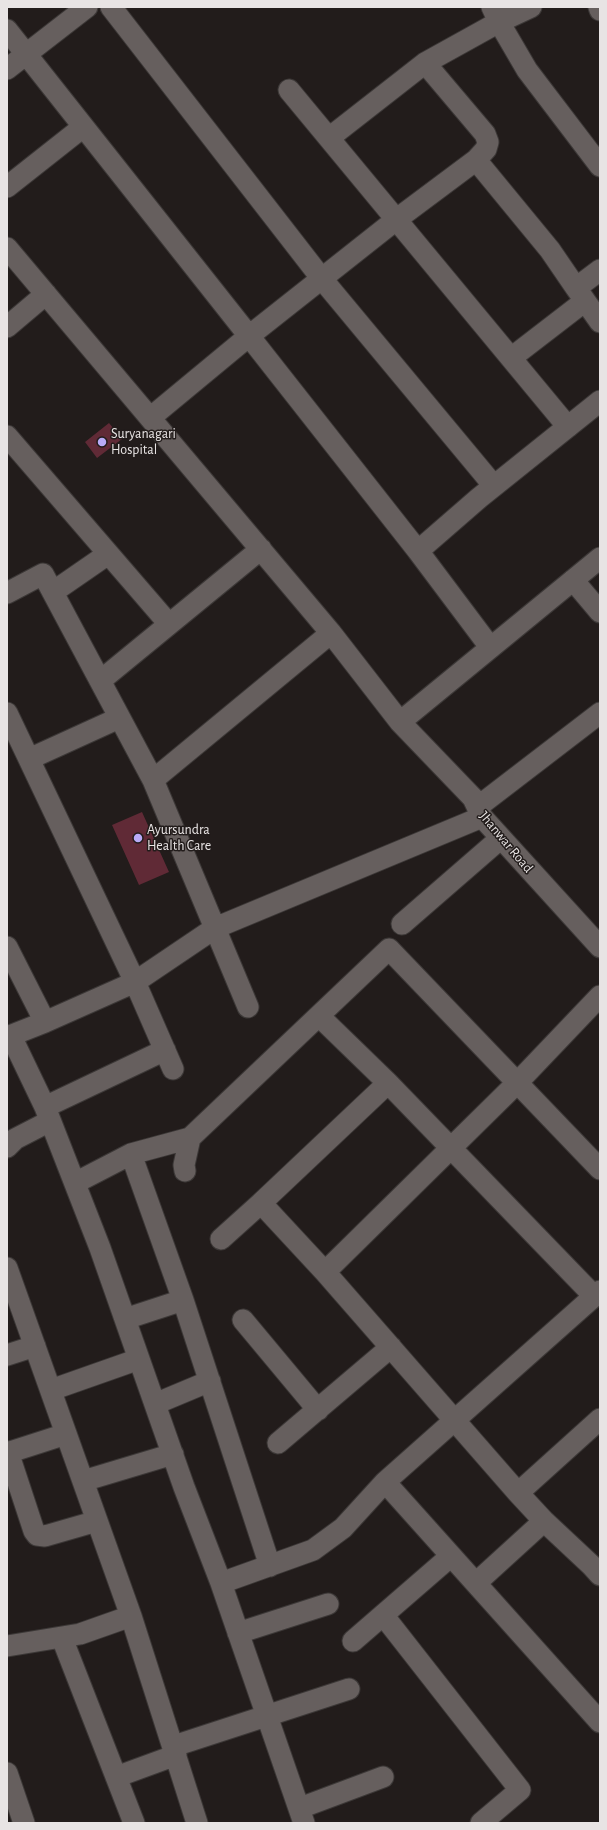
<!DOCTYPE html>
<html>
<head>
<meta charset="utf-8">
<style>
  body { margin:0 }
  #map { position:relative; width:607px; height:1830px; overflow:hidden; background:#221c1b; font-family:"Alegreya Sans",sans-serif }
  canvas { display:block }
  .frame { position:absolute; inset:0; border:8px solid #e8e4e4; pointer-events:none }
</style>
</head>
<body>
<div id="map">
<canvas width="607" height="1830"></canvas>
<div class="frame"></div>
</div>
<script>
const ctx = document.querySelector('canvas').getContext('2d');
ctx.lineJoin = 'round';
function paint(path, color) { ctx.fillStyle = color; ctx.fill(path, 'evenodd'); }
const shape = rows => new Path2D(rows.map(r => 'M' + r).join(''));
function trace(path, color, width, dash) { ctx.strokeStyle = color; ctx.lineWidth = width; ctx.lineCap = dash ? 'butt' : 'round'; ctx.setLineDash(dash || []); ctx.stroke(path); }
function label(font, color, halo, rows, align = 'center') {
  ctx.font = font + ' "Alegreya Sans",sans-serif'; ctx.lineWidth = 3; ctx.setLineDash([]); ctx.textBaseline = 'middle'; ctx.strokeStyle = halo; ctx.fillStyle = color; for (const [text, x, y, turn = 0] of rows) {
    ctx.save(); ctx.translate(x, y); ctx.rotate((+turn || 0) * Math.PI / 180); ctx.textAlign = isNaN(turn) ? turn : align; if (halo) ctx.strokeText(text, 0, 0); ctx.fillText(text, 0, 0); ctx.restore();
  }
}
paint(shape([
  [109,423,122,439,97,458,85,442],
  [142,812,169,872,139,885,112,825]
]), '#602a36');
const minor = shape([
  [111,7,322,279,494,486],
  [492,7,499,22,527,70,600,166],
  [599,7,600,10],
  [7,30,249,336,397,219,476,160,486,149,488,142,485,134,425,63,499,22,531,7],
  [7,69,87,7],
  [289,90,568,427],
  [329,138,425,63],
  [476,160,550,250,576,288],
  [7,187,83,127],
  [7,248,331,633,400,722,473,798,482,817,600,947],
  [600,270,576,288,600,322],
  [7,327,46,294],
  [511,358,585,301],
  [150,418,249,336,418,551],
  [7,436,169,624],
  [573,580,600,612],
  [53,592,108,554],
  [7,593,43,574,153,780,248,1007],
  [490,647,418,551,479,498,600,401],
  [100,681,261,549],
  [7,713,135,982,173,1069],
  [400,722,600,558],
  [29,759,119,718],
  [153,780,331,633],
  [484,802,600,713],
  [402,924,501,838],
  [7,947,45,1022,7,1037],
  [319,1016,388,1083],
  [45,1022,135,982,215,928,482,817],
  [11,1036,45,1107,100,1248,184,1487,221,1583,304,1823],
  [45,1107,165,1050],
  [190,1138,389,949,600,1169],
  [7,1147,15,1139,50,1121],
  [131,1154,183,1300,270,1566],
  [75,1183,131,1154,190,1138,184,1165,185,1171],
  [221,1239,261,1203],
  [7,1268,131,1616],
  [325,1272,261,1203,388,1083,594,1296],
  [125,1319,183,1300],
  [243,1320,318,1410],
  [7,1355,35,1346],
  [51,1390,139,1359],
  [155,1404,210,1381],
  [278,1443,391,1347],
  [8,1452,34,1531,37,1535,45,1536,97,1521],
  [7,1453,66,1434],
  [83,1481,173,1454],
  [385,1482,600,1291],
  [518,1493,325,1272,518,1082,600,996],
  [544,1521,591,1565,600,1575],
  [221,1583,313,1550,343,1528,385,1482,600,1722],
  [476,1583,544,1521,518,1493,600,1419],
  [383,1615,520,1790,481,1823],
  [238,1633,328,1604],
  [62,1638,134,1823],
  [353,1641,451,1556],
  [7,1646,80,1634,131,1616,197,1823],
  [174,1746,349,1689],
  [7,1773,24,1823],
  [116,1777,176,1755],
  [300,1808,383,1777]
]);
trace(minor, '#3c3837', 23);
trace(minor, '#665f5e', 21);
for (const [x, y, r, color] of [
  [102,442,5,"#b9abf7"],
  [138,838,5,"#b9abf7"]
]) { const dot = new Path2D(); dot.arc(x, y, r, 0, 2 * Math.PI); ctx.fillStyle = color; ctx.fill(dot); trace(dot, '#221c1b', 1.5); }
label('14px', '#e8e4e4', '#221c1b', [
  ["Suryanagari",111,434],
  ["Hospital",111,450],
  ["Ayursundra",147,830],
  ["Health Care",147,846]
], 'left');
label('14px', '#e8e4e4', '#221c1b', [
  ["Jhanwar Road",506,842,50]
]);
</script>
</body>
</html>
